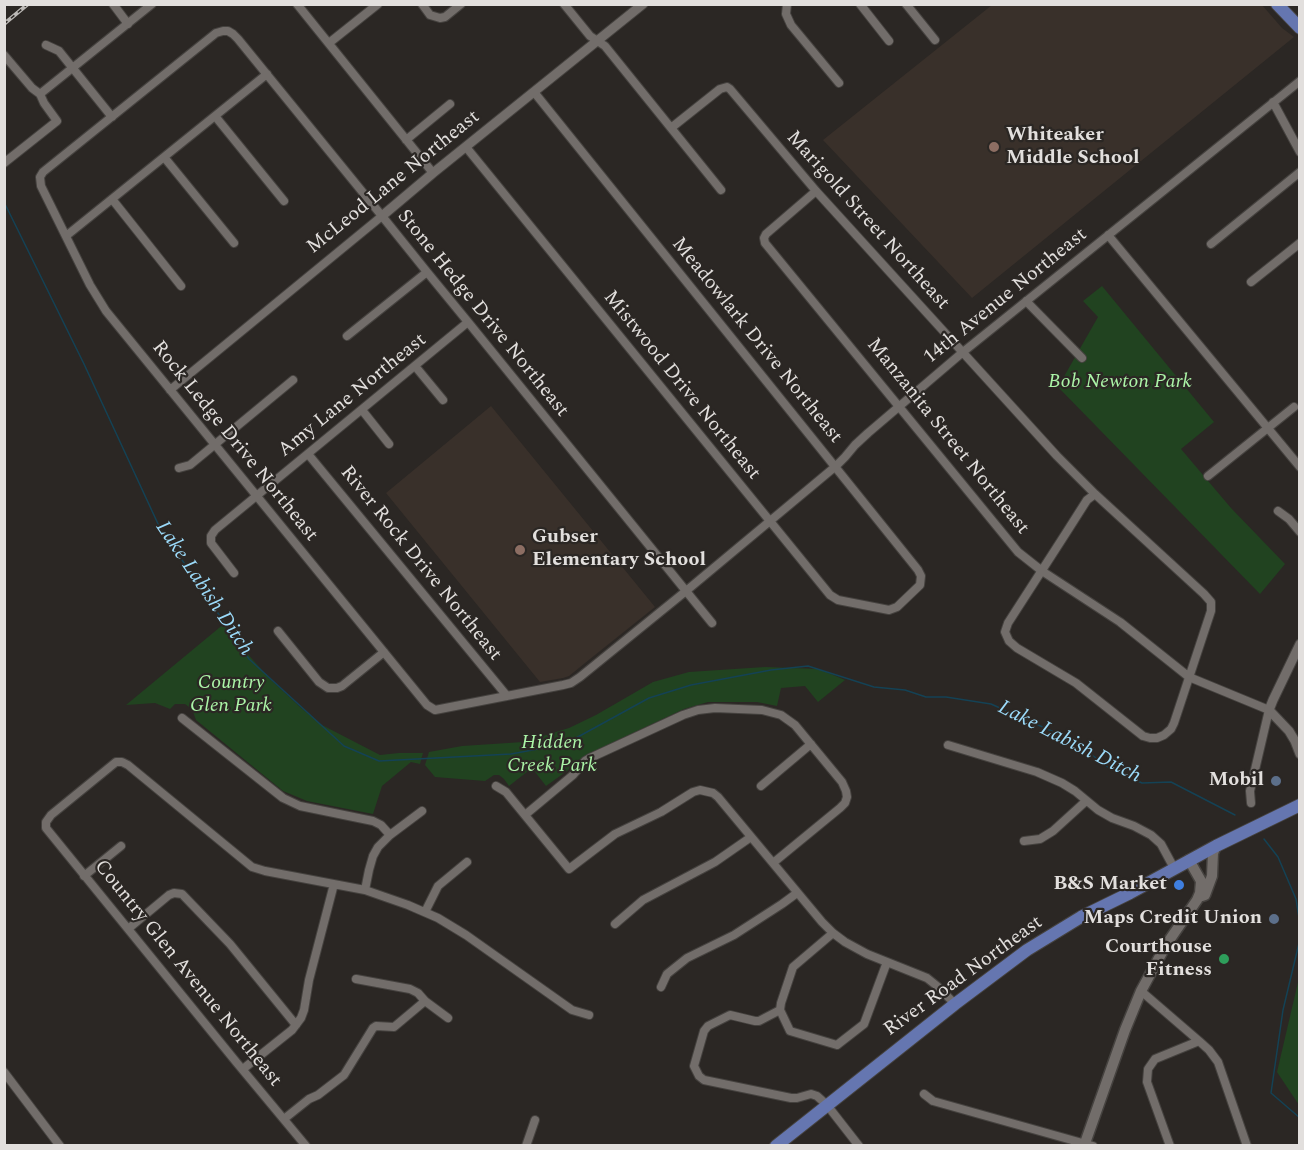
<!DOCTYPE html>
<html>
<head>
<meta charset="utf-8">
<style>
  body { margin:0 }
  #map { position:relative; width:1304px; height:1150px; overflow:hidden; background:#2b2724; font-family:Spectral,serif }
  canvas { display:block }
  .frame { position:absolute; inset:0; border:6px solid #e2dfdd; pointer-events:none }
</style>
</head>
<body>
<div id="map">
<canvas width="1304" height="1150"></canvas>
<div class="frame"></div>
</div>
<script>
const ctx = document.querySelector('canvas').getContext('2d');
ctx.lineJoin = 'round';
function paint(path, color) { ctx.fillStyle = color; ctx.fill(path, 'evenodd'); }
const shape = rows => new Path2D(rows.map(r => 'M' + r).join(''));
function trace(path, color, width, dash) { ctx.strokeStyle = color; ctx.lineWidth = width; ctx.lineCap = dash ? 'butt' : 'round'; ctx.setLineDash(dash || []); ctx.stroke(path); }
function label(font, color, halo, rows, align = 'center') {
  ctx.font = font + ' Spectral,serif'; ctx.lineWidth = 4.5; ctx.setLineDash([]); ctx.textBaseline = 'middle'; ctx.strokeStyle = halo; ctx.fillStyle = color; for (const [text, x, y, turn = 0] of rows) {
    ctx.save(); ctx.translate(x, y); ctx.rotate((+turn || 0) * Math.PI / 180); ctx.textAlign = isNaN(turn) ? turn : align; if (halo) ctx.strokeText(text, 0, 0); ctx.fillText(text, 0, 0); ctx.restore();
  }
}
paint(shape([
  [992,5,1262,5,1282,28,1294,37,972,298,823,140],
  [491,406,655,607,590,659,569,676,563,678,540,682,386,493]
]), '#39302a');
paint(shape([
  [1102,286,1214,422,1181,449,1231,508,1285,564,1260,594,1058,387,1098,317,1083,301],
  [225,623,237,642,269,678,300,707,322,725,380,755,399,753,423,753,420,764,411,762,382,786,373,814,307,801,283,791,196,720,192,709,185,704,175,704,170,709,155,703,126,705],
  [765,667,819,669,845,680,818,702,805,686,781,688,777,706,757,702,708,702,684,709,586,755,576,762,567,771,546,786,532,768,509,786,504,779,499,775,494,775,485,781,435,777,425,765,429,752,462,746,523,742,569,728,596,715,653,682,689,672],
  [1299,978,1299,1105,1277,1072]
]), '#214320');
trace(shape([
  [4,202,84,364,159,526,249,659,344,746,379,761,511,754,565,744,649,698,691,685,771,670,808,666,874,687,905,690,926,697,946,697,991,704,1074,741,1109,768,1142,783,1171,782,1235,815],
  [1264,839,1278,857,1296,899,1300,924],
  [1300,939,1283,1010,1271,1093,1300,1118]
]), '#144255', 1.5);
const minor = shape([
  [113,4,128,24],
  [297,4,433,173],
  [422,4,430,15,440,18,445,17,461,4],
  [564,4,590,36,605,46,721,190],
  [787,4,786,14,791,25,839,83],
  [860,4,889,41],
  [906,4,935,40],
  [329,43,378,4],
  [46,45,59,51,112,117],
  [4,55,32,88,40,94,44,103,57,121,4,163],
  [40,94,152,4],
  [1273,102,1300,152],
  [215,116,284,201],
  [671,128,720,89,727,87,730,89,816,191,1057,456,1095,494,1204,594,1211,602,1211,611,1174,723,1171,729,1164,735,1157,738,1150,738,1143,736,1076,683,1017,648,1009,641,1005,632,1008,623,1066,533,1087,500,1095,494],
  [406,140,450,104],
  [466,147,830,595,838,600,889,610,897,607,920,585,921,576,918,570,534,92],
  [164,157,234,243],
  [816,191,766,234,764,238,765,243,1018,552,1042,571,1120,622,1189,677,1269,710,1250,791,1251,803],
  [112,199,181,286],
  [1108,235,1300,467],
  [66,236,267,74],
  [1211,244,1300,172],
  [1251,282,1300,243],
  [1026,301,1082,358],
  [347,336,427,272],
  [415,366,443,400],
  [170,390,382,216],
  [362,410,389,444],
  [308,454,507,696],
  [179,468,190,465,293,380],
  [1208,476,1294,407],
  [1278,511,1289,519,1300,532],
  [234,573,211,543,211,536,215,530,468,322],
  [712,623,686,591,468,322,427,272,382,216,238,39,233,34,228,31,223,31,216,33,43,172,40,177,41,186,90,285,106,311,427,705,435,710,563,685,571,683,580,677,686,591,836,466,845,457,855,445,868,433,963,352,1300,81],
  [278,631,319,682,328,688,337,688,342,686,384,652],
  [182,718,283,798,300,806,373,821,381,825,390,835],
  [948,745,1037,772,1062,783,1075,791,1098,810,1112,818,1134,826,1151,835,1161,844,1174,868],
  [496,786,506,792,569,869,615,834,661,812,693,792,700,790,713,793,718,797,822,922,833,933,845,942,867,954,927,978,937,986,955,1004],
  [761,786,811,744],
  [525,815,573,775,585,761,590,758,683,715,698,710,715,708,762,710,781,715,795,725,842,782,846,791,847,797,845,803,840,808,773,863],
  [1024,841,1040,839,1053,831,1086,801],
  [84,876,121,846],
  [365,890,369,870,373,856,378,847,390,835,422,811],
  [425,912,438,886,467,862],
  [615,924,643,900,715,862,751,837],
  [128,929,169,895,174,893,182,894,230,944,296,1025],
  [833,933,793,967,781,1003,780,1010,790,1031,837,1045,864,1024,887,962],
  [356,979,410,989,418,993,425,1001],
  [661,987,667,974,687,958,734,935,782,904,797,893],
  [1141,991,1199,1041],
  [780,1010,759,1021,755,1021,730,1015,708,1026,704,1031,694,1066,699,1076,704,1080,791,1098,797,1098,811,1094,817,1096,827,1105,859,1146],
  [243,1069,292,1030,301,1018,304,1010,309,980,334,884],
  [4,1072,60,1146],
  [924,1094,933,1101,1093,1146],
  [284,1119,309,1099,318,1095,344,1075,373,1028,376,1026,394,1027,425,1001,448,1018],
  [306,1146,237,1063,46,828,46,822,51,815,116,762,122,762,128,765,252,867,265,871,365,890,408,905,438,918,466,935,572,1010,589,1015],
  [526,1146,535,1120],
  [1170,1146,1147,1082,1148,1069,1155,1059,1199,1041,1209,1050,1218,1062,1247,1146]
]);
const tertiary = shape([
  [382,216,433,173,643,4],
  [1300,644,1273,700,1269,710,1289,731,1295,741,1300,754]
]);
const secondary = shape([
  [1202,896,1205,895,1212,876,1213,853,1216,846],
  [1084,1146,1125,1030,1141,991,1166,945,1197,900,1200,893,1201,881,1189,860]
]);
const primary = shape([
  [1277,4,1300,28],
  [776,1146,955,1004,1027,950,1081,917,1130,893,1216,846,1300,805]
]);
trace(minor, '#45423f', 10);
trace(tertiary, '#45423f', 11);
trace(secondary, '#45423f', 13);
trace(primary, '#45423f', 14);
trace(minor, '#726d6a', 8);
trace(tertiary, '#726d6a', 9);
trace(secondary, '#726d6a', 10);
trace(primary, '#6576b0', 12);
const rail = shape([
  [4,24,28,4]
]);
trace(rail, '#bcb9b6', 4);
trace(rail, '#2b2724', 1.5, [4.5]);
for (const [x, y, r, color] of [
  [994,147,6,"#8d6e63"],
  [520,550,6,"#8d6e63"],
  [1276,781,6,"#5c6f8a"],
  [1179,885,6,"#3f7fe0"],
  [1274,919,6,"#5c6f8a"],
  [1224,959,6,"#2e9e5b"]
]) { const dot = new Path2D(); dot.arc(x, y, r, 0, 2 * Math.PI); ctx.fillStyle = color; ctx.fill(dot); trace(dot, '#2b2724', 2); }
label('bold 20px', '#e2dfdd', '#2b2724', [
  ["Whiteaker",1006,136,"left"],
  ["Middle School",1006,159,"left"],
  ["Gubser",532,538,"left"],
  ["Elementary School",532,561,"left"],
  ["Mobil",1264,781],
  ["B&S Market",1167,885],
  ["Maps Credit Union",1262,919],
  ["Courthouse",1212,948],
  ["Fitness",1212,971]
], 'right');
label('20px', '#e2dfdd', '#2b2724', [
  ["McLeod Lane Northeast",394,183,-39],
  ["Marigold Street Northeast",867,221,48],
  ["14th Avenue Northeast",1006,297,-39],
  ["Stone Hedge Drive Northeast",482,314,51],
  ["Meadowlark Drive Northeast",756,341,51],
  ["Mistwood Drive Northeast",681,386,51],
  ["Amy Lane Northeast",353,396,-39],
  ["Manzanita Street Northeast",947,437,51],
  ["Rock Ledge Drive Northeast",234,442,51],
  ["River Rock Drive Northeast",420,564,51],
  ["Country Glen Avenue Northeast",187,974,51],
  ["River Road Northeast",964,977,-36]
]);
label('italic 20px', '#abf4a7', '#2b2724', [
  ["Bob Newton Park",1120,383],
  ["Country",231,684],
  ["Glen Park",231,707],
  ["Hidden",552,744],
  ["Creek Park",552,767]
]);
label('italic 21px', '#9bdaf9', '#2b2724', [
  ["Lake Labish Ditch",203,589,56],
  ["Lake Labish Ditch",1069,743,27]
]);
</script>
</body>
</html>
